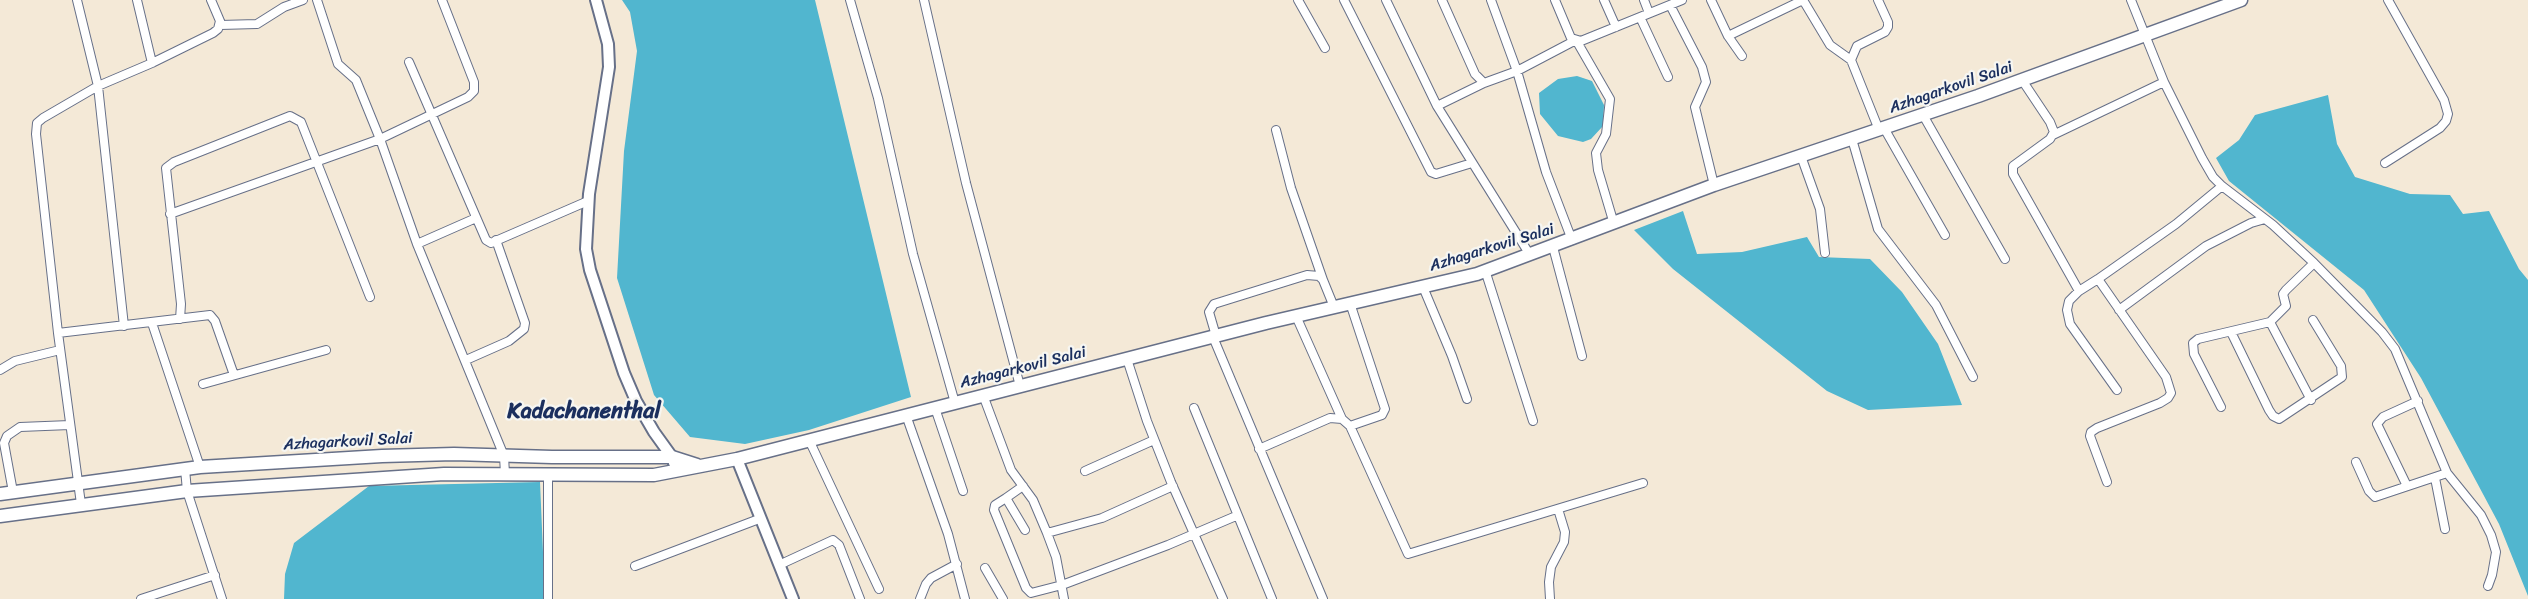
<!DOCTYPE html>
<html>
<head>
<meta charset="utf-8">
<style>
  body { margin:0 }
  canvas { display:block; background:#f4e9d7 }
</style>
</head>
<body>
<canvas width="2528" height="599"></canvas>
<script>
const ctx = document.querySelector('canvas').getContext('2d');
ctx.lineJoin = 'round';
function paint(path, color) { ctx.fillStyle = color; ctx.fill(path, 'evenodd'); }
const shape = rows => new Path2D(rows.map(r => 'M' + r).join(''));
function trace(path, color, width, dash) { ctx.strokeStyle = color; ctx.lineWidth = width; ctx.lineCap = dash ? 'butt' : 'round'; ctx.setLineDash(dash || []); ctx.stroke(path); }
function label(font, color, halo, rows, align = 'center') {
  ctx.font = font + ' Sriracha,sans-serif'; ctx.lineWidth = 4.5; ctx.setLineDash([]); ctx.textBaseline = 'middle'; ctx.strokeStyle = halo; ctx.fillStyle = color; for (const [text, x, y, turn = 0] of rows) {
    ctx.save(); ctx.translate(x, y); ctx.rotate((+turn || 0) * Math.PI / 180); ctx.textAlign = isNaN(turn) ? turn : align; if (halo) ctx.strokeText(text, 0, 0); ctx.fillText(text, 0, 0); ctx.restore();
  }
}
paint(shape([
  [622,0,815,0,911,397,809,430,745,444,690,437,654,395,617,278,624,151,637,51,630,12],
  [1577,76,1592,81,1604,105,1603,126,1591,139,1583,142,1558,136,1540,114,1539,93,1558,79],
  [2328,95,2337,144,2355,177,2410,194,2450,195,2463,214,2489,211,2519,269,2528,280,2528,596,2499,524,2421,378,2364,290,2229,181,2216,158,2239,140,2255,115],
  [1683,211,1697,254,1742,252,1807,237,1819,257,1870,259,1902,292,1938,344,1962,405,1868,410,1827,391,1673,269,1634,230],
  [540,482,545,599,284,599,285,574,294,543,369,486]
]), '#51b6cf');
const minor = shape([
  [77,0,98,86,124,326],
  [137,0,152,63],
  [317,0,338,64,356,80,380,139,417,244,504,456,505,474],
  [850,0,878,98,913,254,955,403],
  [924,0,966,183,1020,386],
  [1298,0,1325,48],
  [1344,0,1431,172,1436,174,1472,163],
  [1386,0,1437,106,1530,255],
  [1442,0,1475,74,1484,83,1517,71,1576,40,1610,99,1606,134,1596,153,1598,170,1614,224],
  [1491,0,1517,71,1546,172,1572,240],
  [1555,0,1571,38,1581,41,1682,0],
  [1604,0,1616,27],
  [1644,0,1649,13],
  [1711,0,1728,36,1742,56],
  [1803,0,1830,45,1851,60],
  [1878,0,1888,22,1888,27,1885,32,1857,46,1851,60,1879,130],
  [2131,0,2164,82,2202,158,2213,177,2222,186,2273,225,2314,263,2382,332,2395,349,2447,473,2481,515,2491,535,2496,552,2492,575,2488,586],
  [1670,5,1702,67,1706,82,1695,107,1714,185],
  [1640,17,1668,77],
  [220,25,257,24,284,7,303,0],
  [1728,36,1803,0],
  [409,62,486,240,491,243,588,201],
  [2022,80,2050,122,2054,132,2050,139,2013,166,2013,174,2079,291,2098,279],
  [1437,106,1484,83],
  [1923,115,2005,259],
  [1884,128,1945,235],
  [1276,130,1291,188,1323,280],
  [2053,135,2164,82],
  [1852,139,1878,229,1936,305,1973,377],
  [1801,156,1820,209,1825,253],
  [2385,163,2440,128,2446,121,2448,114,2444,100,2388,0],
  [170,214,380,139,468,97,474,91,474,82,442,0],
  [417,244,476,218],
  [1553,247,1582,356],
  [1485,270,1533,421],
  [1423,287,1452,356,1467,399],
  [2079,291,2069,301,2067,310,2070,324,2117,390],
  [2119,310,2206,246,2251,223,2265,219],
  [1296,316,1342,419],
  [180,319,181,304,166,168,174,162,290,116,301,122,370,297],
  [2270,322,2311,400],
  [152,323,200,467],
  [2231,332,2269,410,2273,416,2279,419,2342,377,2341,366,2313,320],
  [58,333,210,315,215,321,234,375],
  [1216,336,1209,312,1214,304,1307,275,1319,276,1323,280,1334,307],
  [1213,337,1323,599],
  [1127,359,1147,421,1171,482,1223,599],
  [466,360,509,341,524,329,525,323,496,240],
  [0,370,15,361,60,350],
  [203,384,326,350],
  [983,395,1011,470,1033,500,1047,533,1056,557,1064,599],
  [2221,407,2194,354,2193,343,2198,339,2270,322,2286,306,2283,294,2286,290,2314,263],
  [935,408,963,491],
  [1194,408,1272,599],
  [906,415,948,534,965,599],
  [1350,426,1382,415,1385,409,1350,303],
  [810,442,879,589],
  [1259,449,1330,418,1342,419,1350,426,1408,554,1643,483],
  [2356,462,2369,491,2375,497,2447,473],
  [185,469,187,491,222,599],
  [1085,471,1154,440],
  [2435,478,2445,529],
  [2107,482,2090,436,2091,432,2097,428,2160,403,2168,398,2171,393,2166,377,2098,279,2176,224,2222,186],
  [1023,486,1006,498,1025,530],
  [2407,486,2377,424,2383,417,2418,401],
  [13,492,4,443,7,436,20,427,70,425],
  [1006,498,995,505,994,510,1026,588,1031,593,1062,585,1168,545,1236,516],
  [81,504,58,333,36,134,37,123,43,118,98,86,152,63,213,33,218,29,220,21,211,0],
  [1047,533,1102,518,1173,486],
  [779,565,833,540,839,545,860,599],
  [635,566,759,519],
  [985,568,1003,599],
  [141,599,215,575],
  [548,599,548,475],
  [920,599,926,584,931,578,957,564],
  [1550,599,1549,582,1551,567,1564,542,1565,532,1558,509]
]);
const secondary = shape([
  [596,0,608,44,609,67,589,194,586,249,590,270,624,373,636,401,654,432,672,457,674,463],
  [737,459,793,599]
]);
const primary = shape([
  [0,494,200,467,382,456,454,454,552,457,672,457,697,465],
  [0,516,187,491,444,474,654,475,737,459,1266,323,1477,274,1714,185,1978,96,2241,0]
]);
trace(minor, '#677088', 10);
trace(secondary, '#677088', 14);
trace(primary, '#677088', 15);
trace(minor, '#fff', 8);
trace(secondary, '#fff', 10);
trace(primary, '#fff', 12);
label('16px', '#1b2f5e', '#f6f6f2', [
  ["Azhagarkovil Salai",1951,88,-19],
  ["Azhagarkovil Salai",1492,248,-17],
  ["Azhagarkovil Salai",1023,368,-14],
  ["Azhagarkovil Salai",348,442,-3]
]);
label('bold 22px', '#1b2f5e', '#f6f6f2', [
  ["Kadachanenthal",584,412]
]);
</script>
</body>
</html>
